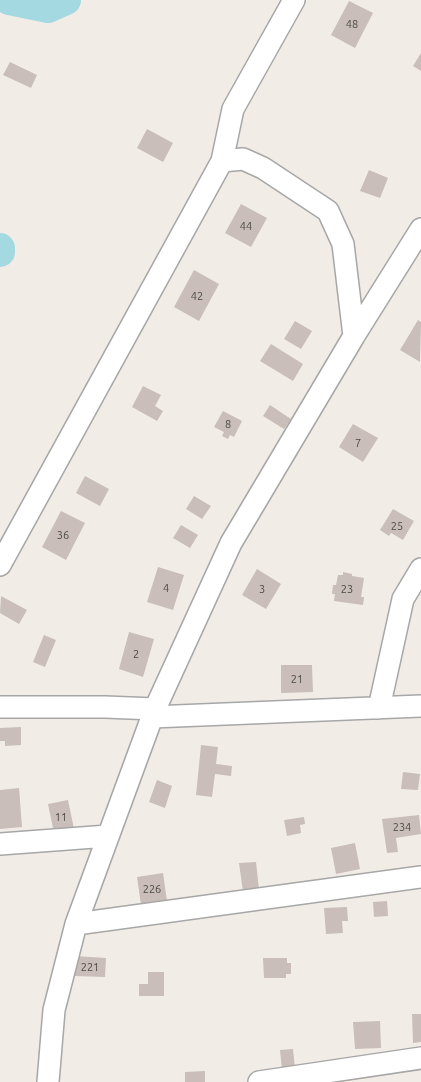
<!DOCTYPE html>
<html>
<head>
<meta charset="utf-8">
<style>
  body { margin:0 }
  canvas { display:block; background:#f1ece6 }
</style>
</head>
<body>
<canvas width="421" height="1082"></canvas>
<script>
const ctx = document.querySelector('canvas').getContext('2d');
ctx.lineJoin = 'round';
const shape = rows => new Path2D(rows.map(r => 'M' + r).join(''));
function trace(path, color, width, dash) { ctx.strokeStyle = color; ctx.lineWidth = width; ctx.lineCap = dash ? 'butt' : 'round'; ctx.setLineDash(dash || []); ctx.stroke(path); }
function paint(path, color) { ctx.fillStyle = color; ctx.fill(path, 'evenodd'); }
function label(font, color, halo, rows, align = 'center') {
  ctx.font = font + ' Ubuntu,sans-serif'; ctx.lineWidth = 4; ctx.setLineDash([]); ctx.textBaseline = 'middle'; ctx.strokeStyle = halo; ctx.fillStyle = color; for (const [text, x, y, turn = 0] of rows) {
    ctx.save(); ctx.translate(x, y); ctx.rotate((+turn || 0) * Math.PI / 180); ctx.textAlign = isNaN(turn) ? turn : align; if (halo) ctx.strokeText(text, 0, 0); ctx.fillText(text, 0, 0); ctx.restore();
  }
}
trace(shape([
  [9,0,48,8,66,0],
  [0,248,0,252]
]), '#a4d9e1', 30);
paint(shape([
  [349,1,373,13,355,48,331,35],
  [421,53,421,71,413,66],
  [10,62,37,75,31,88,3,75],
  [147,129,173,143,163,162,137,148],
  [369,170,388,178,380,198,360,191],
  [241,204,267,218,251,247,225,233],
  [194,270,219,284,199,321,174,307],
  [418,320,421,322,420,362,400,350],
  [295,321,312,331,301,349,284,339],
  [271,344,303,364,293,381,260,361],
  [143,386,161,395,155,406,163,411,157,421,132,407],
  [270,405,291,419,284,429,263,416],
  [223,411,242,421,234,437,230,435,228,439,222,436,224,432,214,427],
  [353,424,378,438,363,462,339,447],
  [85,476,109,489,100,506,76,493],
  [194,496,211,506,202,519,186,509],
  [393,509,414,521,403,540,391,533,389,536,380,530],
  [61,511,85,523,66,560,42,547],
  [181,525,198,535,190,548,173,538],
  [158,567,184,575,173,610,147,602],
  [257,569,281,584,266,609,242,595],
  [343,572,352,574,352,576,364,578,361,597,364,597,363,605,334,601,335,594,332,594,333,585,336,585,338,575,343,575],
  [1,596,27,610,19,624,0,613],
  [129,632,154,639,143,677,119,669],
  [44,635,56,640,45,667,33,662],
  [281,665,312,665,313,692,281,693],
  [21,727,21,745,5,746,5,741,0,741,0,728],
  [201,745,218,747,216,764,232,766,231,776,215,774,212,797,196,795],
  [403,772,420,774,418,790,401,789],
  [157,780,172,786,165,808,149,802],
  [19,788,22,827,0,829,0,790],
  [68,800,74,829,54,833,48,804],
  [419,815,421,834,396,838,398,852,387,853,382,819],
  [304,817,305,824,300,825,301,833,287,836,284,820],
  [355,843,360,869,336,874,331,848],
  [256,862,259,890,243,892,239,863],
  [163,873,167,901,141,905,137,877],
  [387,901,388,916,374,917,373,902],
  [347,907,348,921,342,921,343,933,326,934,324,908],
  [75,956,106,958,105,977,74,976],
  [263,958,287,958,287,963,291,963,291,974,286,974,286,978,264,978],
  [148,972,164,972,164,996,139,996,139,984,148,984],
  [412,1014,421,1014,421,1042,413,1043],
  [380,1021,381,1048,355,1049,353,1022],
  [293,1049,295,1069,282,1070,280,1050],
  [205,1071,205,1082,185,1082,185,1072]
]), '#c9beb9');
const minor = shape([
  [222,161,243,159,263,168,328,211,343,244,354,336],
  [0,565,222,161,233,109,294,0],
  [0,707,105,707,155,709],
  [379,708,403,599,421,569],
  [152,717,421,706],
  [0,844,108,836],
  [76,924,421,877],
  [48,1082,54,1010,76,924,155,709,231,543,354,336,421,229],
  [259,1082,421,1058]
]);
trace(minor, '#a7a7a7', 24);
trace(minor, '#fff', 21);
label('11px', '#4a4846', null, [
  ["48",352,24],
  ["44",246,226],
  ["42",197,296],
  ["8",228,424],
  ["7",358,443],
  ["25",397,526],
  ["36",63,535],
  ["4",166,588],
  ["3",262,589],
  ["23",347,589],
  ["2",136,654],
  ["21",297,679],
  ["11",61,817],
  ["234",402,827],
  ["226",152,889],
  ["221",90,967]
]);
</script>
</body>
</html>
